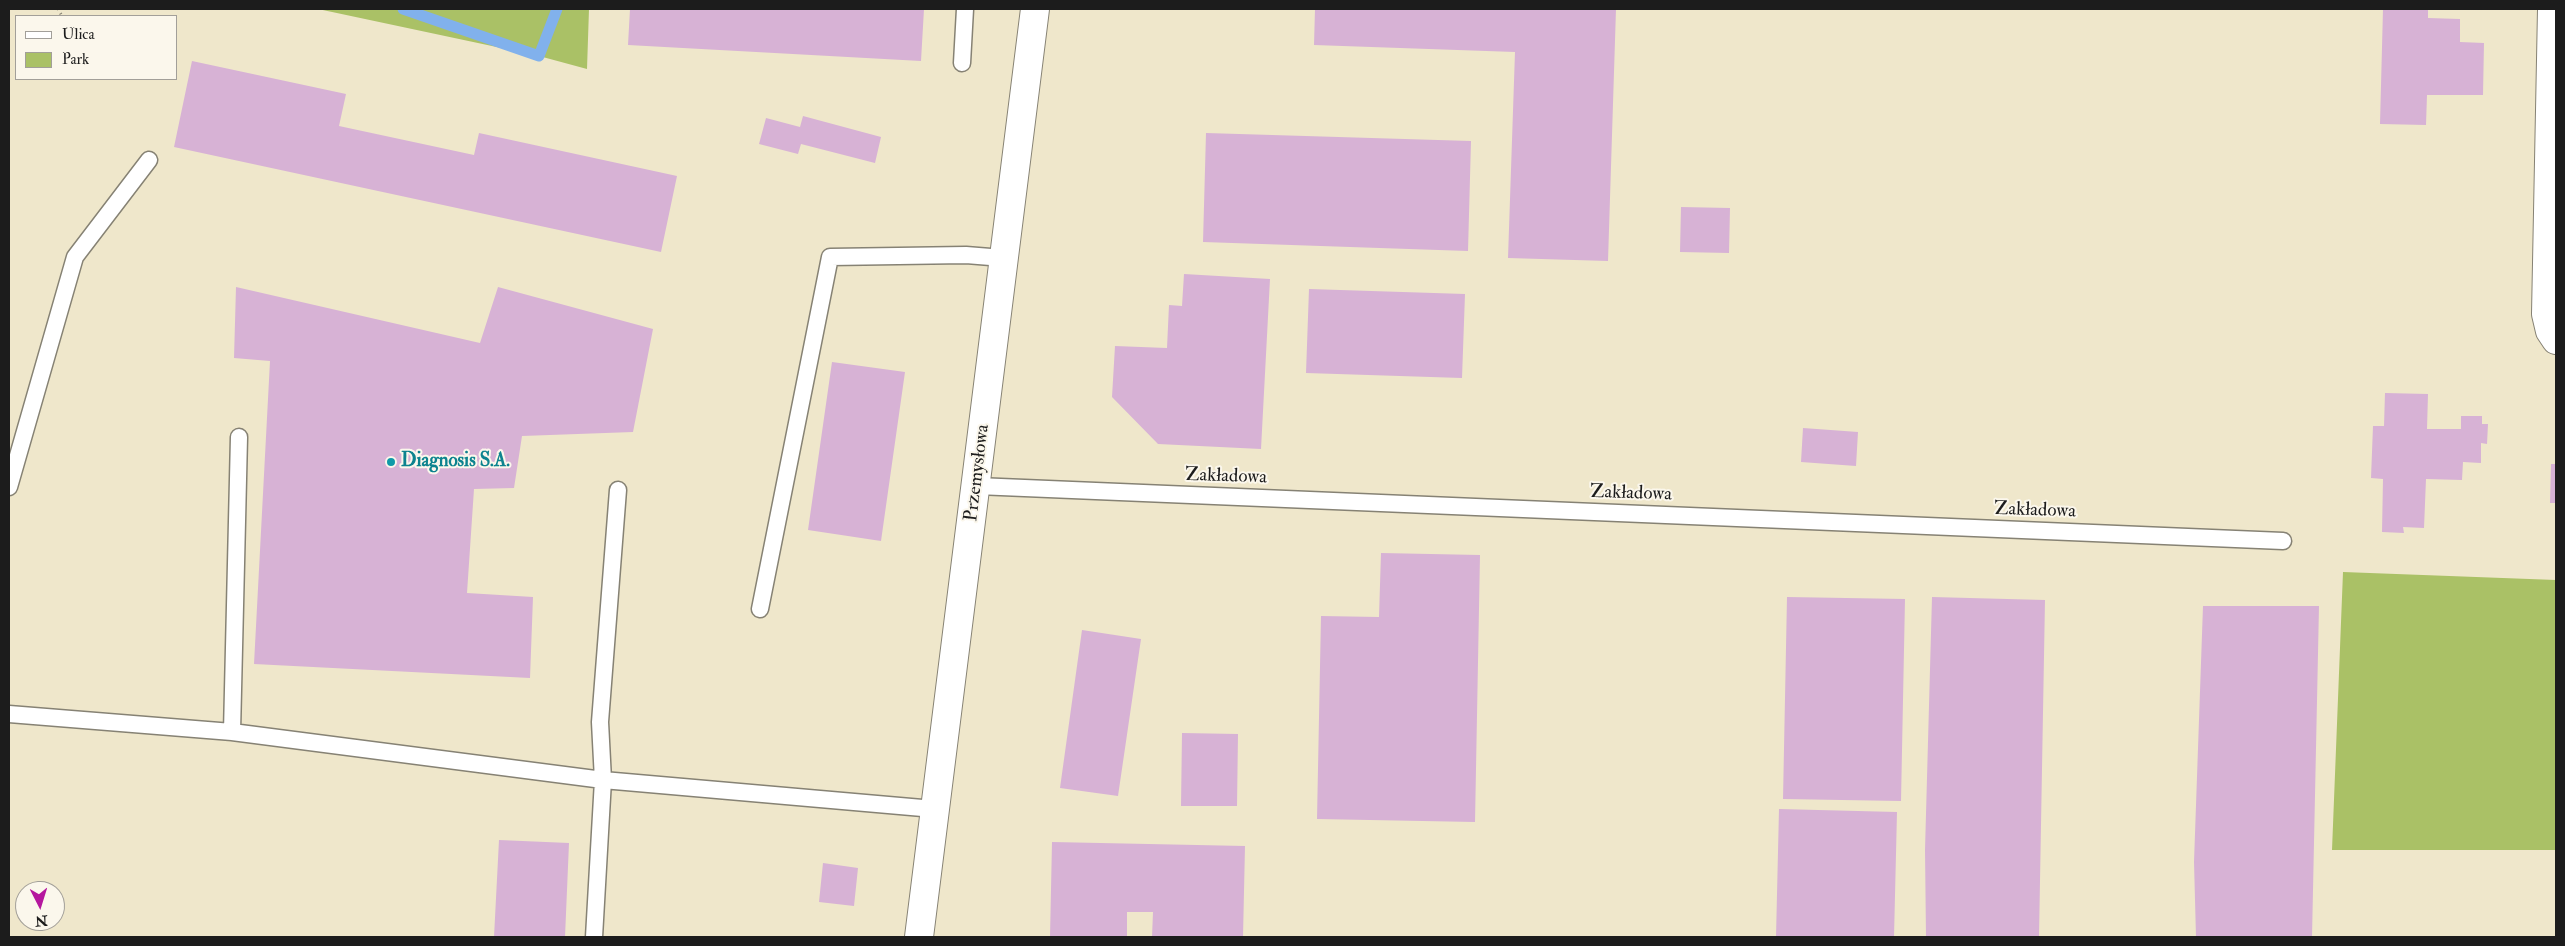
<!DOCTYPE html>
<html>
<head>
<meta charset="utf-8">
<style>
  body { margin:0 }
  #map { position:relative; width:2565px; height:946px; overflow:hidden; background:#efe7cb; font-family:"IM FELL Double Pica",serif }
  canvas { display:block }
  .frame { position:absolute; inset:0; border:10px solid #1c1c1c; pointer-events:none }
  .legend { position:absolute; left:15px; top:15px; width:162px; height:65px; box-sizing:border-box; background:#fbf7ec; border:1px solid #a29f99; margin:0; padding:6px 9px; list-style:none; font-size:15px; color:#1c1c1c }
  .legend li { display:flex; align-items:center; gap:10px; height:25px }
  .legend b { width:25px; border:1px solid #a29f99 }
  .north { position:absolute; left:15px; top:881px; width:50px; height:50px; box-sizing:border-box; background:#fbf7ec; border:1px solid #a29f99; border-radius:50%; rotate:175deg; font-size:14px; font-weight:700; line-height:20px; text-align:center; color:#1c1c1c }
  .north::after { content:''; display:block; margin:auto; width:18px; height:22px; background:#b5179e; clip-path:polygon(50% 0,100% 100%,50% 72%,0 100%) }
</style>
</head>
<body>
<div id="map">
<canvas width="2565" height="946"></canvas>
<div class="frame"></div>
<ul class="legend">
<li><b style="height:6px;background:#fff"></b>Ulica</li>
<li><b style="height:14px;background:#aac166"></b>Park</li>
</ul>
<div class="north">N</div>
</div>
<script>
const ctx = document.querySelector('canvas').getContext('2d');
ctx.lineJoin = 'round';
function paint(path, color) { ctx.fillStyle = color; ctx.fill(path, 'evenodd'); }
const shape = rows => new Path2D(rows.map(r => 'M' + r).join(''));
function trace(path, color, width, dash) { ctx.strokeStyle = color; ctx.lineWidth = width; ctx.lineCap = dash ? 'butt' : 'round'; ctx.setLineDash(dash || []); ctx.stroke(path); }
function label(font, color, halo, rows, align = 'center') {
  ctx.font = font + ' "IM FELL Double Pica",serif'; ctx.lineWidth = 4; ctx.setLineDash([]); ctx.textBaseline = 'middle'; ctx.strokeStyle = halo; ctx.fillStyle = color; for (const [text, x, y, turn = 0] of rows) {
    ctx.save(); ctx.translate(x, y); ctx.rotate((+turn || 0) * Math.PI / 180); ctx.textAlign = isNaN(turn) ? turn : align; if (halo) ctx.strokeText(text, 0, 0); ctx.fillText(text, 0, 0); ctx.restore();
  }
}
paint(shape([
  [318,9,589,9,587,69,539,56],
  [2343,572,2556,580,2556,850,2332,850]
]), '#aac166');
trace(shape([
  [403,9,539,56,557,9]
]), '#81b1ec', 11);
paint(shape([
  [630,9,924,9,921,61,628,45],
  [1315,9,1616,9,1608,261,1508,258,1515,52,1314,45],
  [2383,9,2428,9,2428,18,2460,19,2460,42,2484,43,2483,95,2427,95,2426,125,2380,124],
  [192,61,346,94,339,126,474,155,479,133,677,176,661,252,174,147],
  [803,116,881,137,875,163,801,144,798,154,759,144,766,118,800,127],
  [1206,133,1471,141,1468,251,1203,242],
  [1681,207,1730,208,1729,253,1680,252],
  [1184,274,1270,279,1261,449,1158,444,1112,397,1115,346,1167,348,1169,305,1182,306],
  [236,287,480,343,498,287,653,329,633,432,522,436,514,488,474,489,467,593,533,597,530,678,254,664,270,361,234,358],
  [1309,289,1465,294,1462,378,1306,373],
  [832,362,905,372,881,541,808,530],
  [2385,393,2428,394,2427,429,2461,429,2461,416,2482,416,2482,424,2488,424,2487,444,2481,443,2481,463,2463,462,2462,480,2426,479,2424,528,2403,527,2404,533,2382,532,2383,479,2371,478,2373,426,2384,426],
  [1803,428,1858,432,1856,466,1801,462],
  [2551,464,2556,464,2556,503,2550,503],
  [1381,553,1480,555,1475,822,1317,819,1321,616,1379,617],
  [1787,597,1905,599,1901,801,1783,799],
  [1932,597,2045,600,2039,937,1926,937,1925,850],
  [2203,606,2319,606,2312,937,2196,937,2194,862],
  [1082,630,1141,639,1118,796,1060,788],
  [1182,733,1238,734,1237,806,1181,806],
  [1779,809,1897,812,1894,937,1776,937],
  [499,840,569,843,565,937,494,937],
  [1052,842,1245,846,1243,937,1152,937,1153,912,1127,912,1127,937,1050,937],
  [823,863,858,868,854,906,819,902]
]), '#d7b2d5');
const lane = shape([
  [962,63,965,9],
  [239,437,232,732,603,780,934,809],
  [977,486,2283,541],
  [9,487,75,257,149,160],
  [760,609,830,257,966,255,1003,258],
  [9,714,232,732],
  [594,937,603,780,600,722,618,490]
]);
const street = shape([
  [2552,9,2546,314,2550,331,2556,340],
  [919,937,1035,9]
]);
trace(lane, '#868274', 19);
trace(street, '#868274', 30);
trace(shape([
  [58,9,62,16]
]), '#868274', 3, [1, 4]);
trace(lane, '#fff', 16);
trace(street, '#fff', 28);
for (const [x, y, r, color] of [
  [391,462,5,"#0f9aa8"]
]) { const dot = new Path2D(); dot.arc(x, y, r, 0, 2 * Math.PI); ctx.fillStyle = color; ctx.fill(dot); trace(dot, '#fbf7ec', 2); }
label('bold 19px', '#0d838f', '#fbf7ec', [
  ["Diagnosis S.A.",401,462]
], 'left');
label('19px', '#1c1c1c', '#fbf7ec', [
  ["Przemysłowa",978,473,-83],
  ["Zakładowa",1226,477,2],
  ["Zakładowa",1631,494,2],
  ["Zakładowa",2035,511,2]
]);
</script>
</body>
</html>
